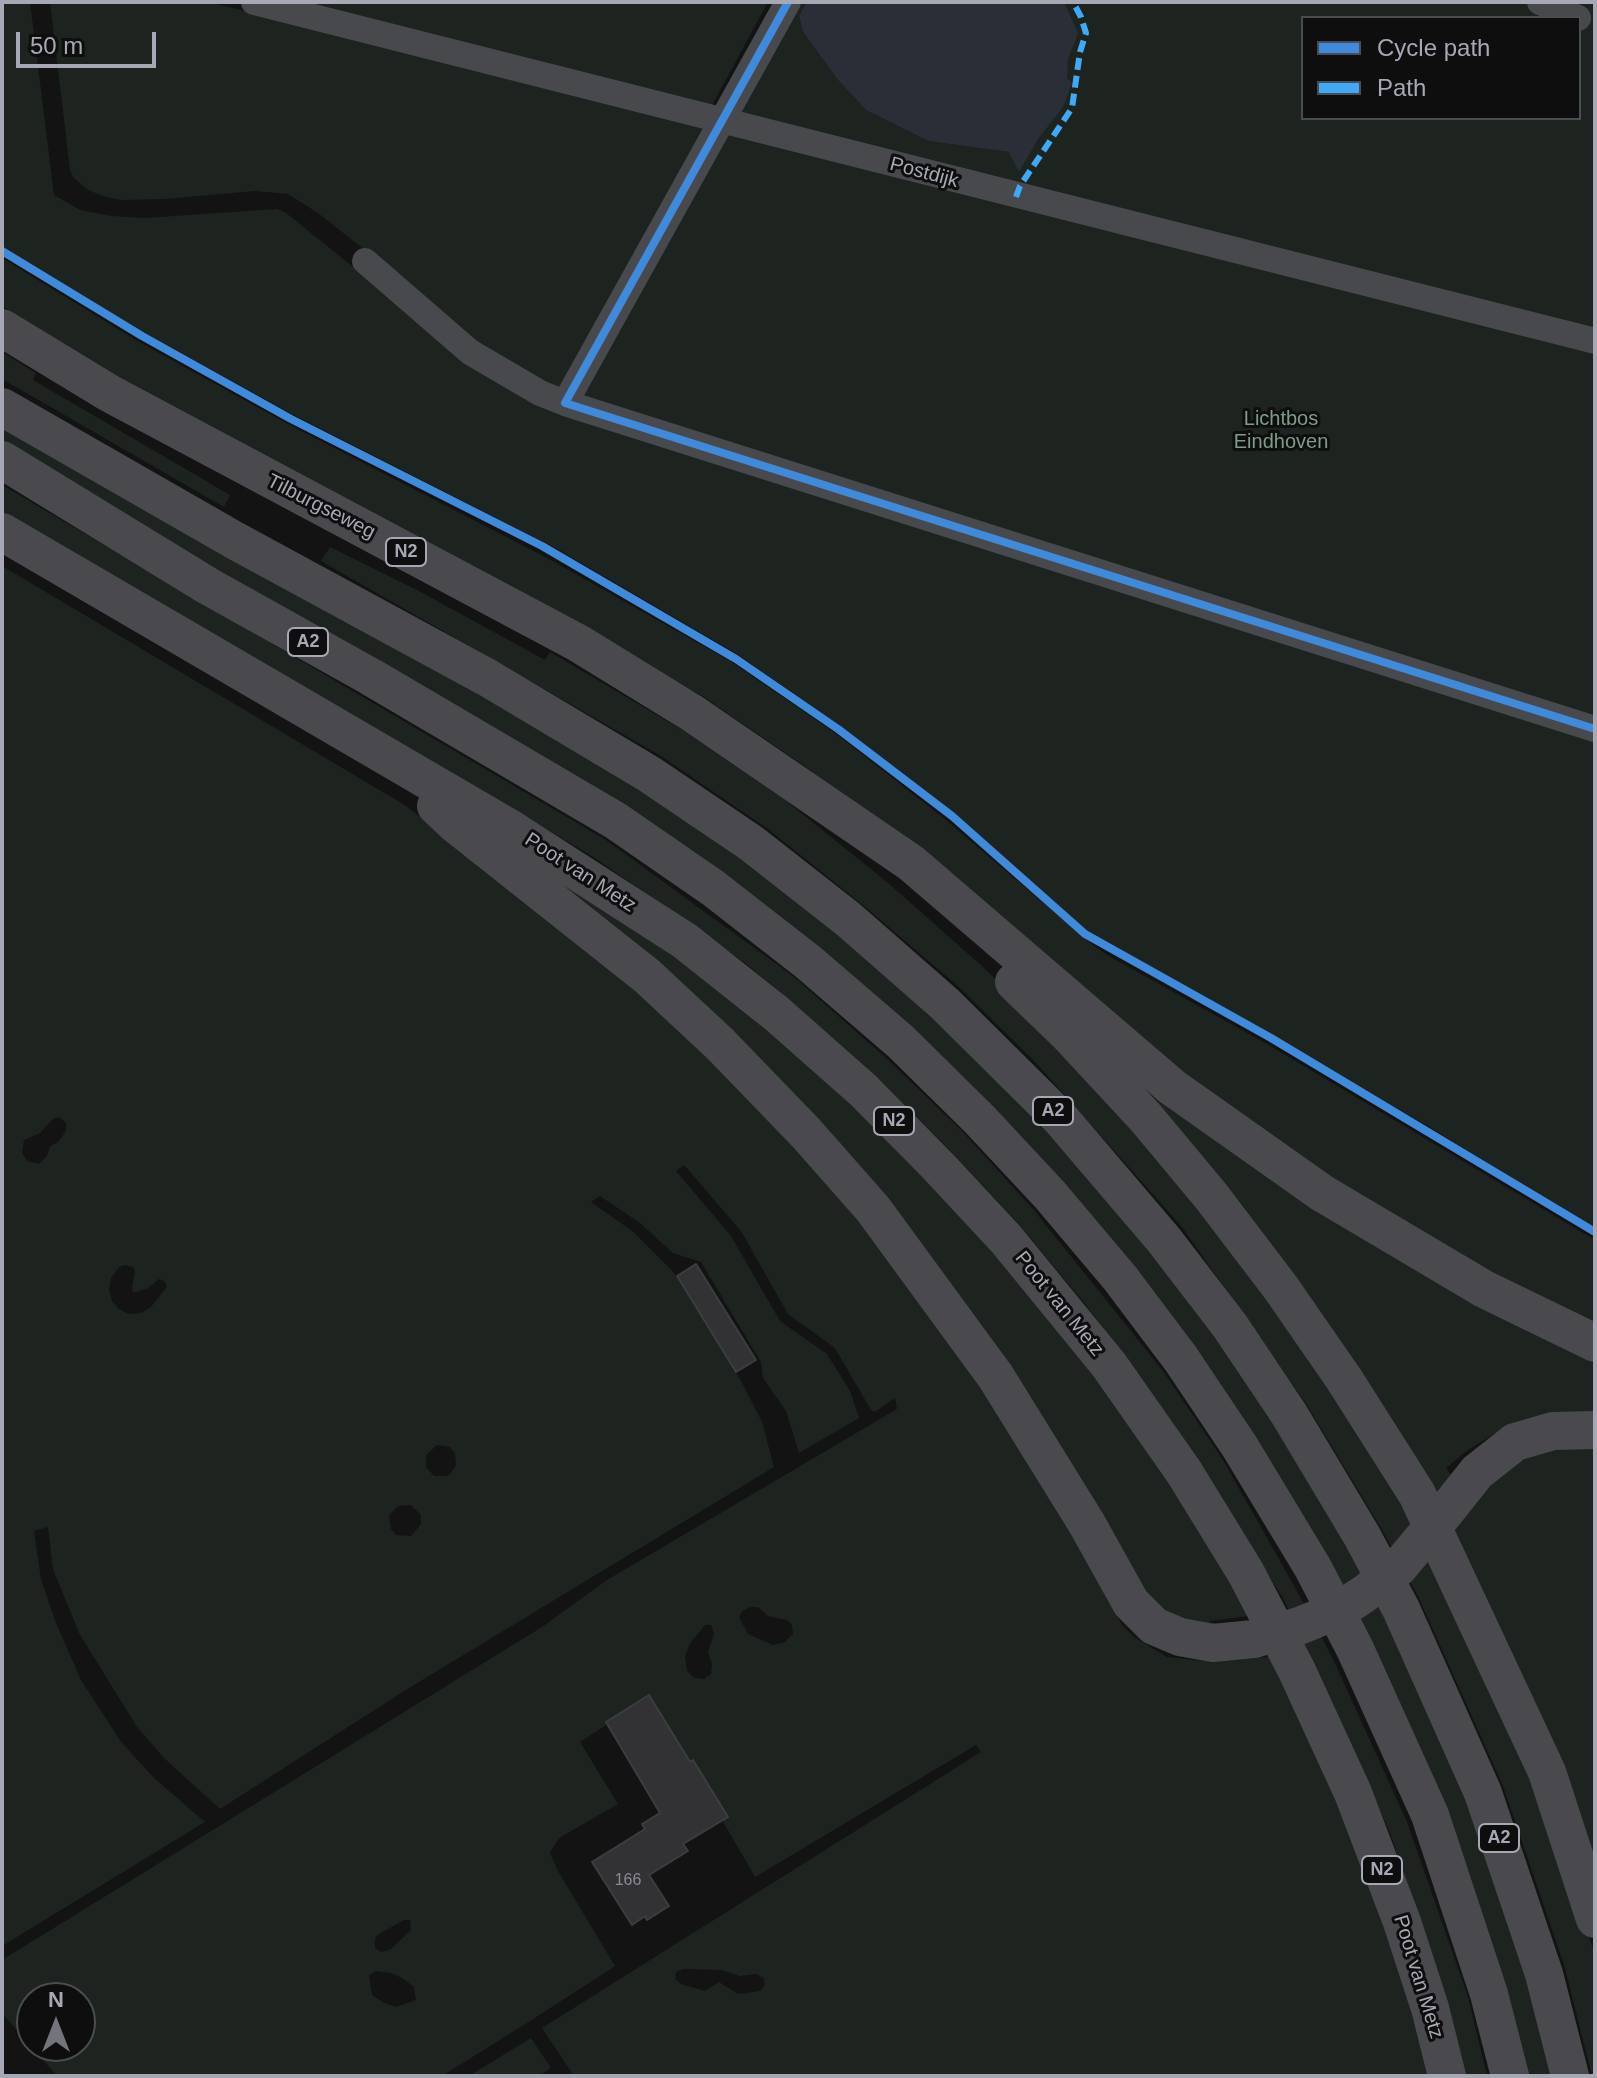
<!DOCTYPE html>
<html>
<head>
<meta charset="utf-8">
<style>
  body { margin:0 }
  #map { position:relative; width:1597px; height:2078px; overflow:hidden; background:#131314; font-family:Arial,sans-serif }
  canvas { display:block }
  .frame { position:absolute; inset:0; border:4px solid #a6a8b4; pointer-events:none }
  .legend { position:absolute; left:1301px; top:16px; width:280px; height:104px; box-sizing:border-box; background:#0e0e0f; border:2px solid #4b4c51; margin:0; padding:10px 14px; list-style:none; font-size:24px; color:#a6a8b4 }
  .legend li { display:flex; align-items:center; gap:16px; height:40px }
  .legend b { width:40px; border:2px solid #4b4c51 }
  .north { position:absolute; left:16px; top:1982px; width:80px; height:80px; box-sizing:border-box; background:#0e0e0f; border:2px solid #4b4c51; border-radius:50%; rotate:0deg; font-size:22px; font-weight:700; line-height:32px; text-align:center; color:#a6a8b4 }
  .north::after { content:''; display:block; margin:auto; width:28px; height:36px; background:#73747c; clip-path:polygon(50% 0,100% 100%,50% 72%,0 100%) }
  .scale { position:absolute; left:16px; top:32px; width:140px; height:36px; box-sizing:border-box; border:4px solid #a6a8b4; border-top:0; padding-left:10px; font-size:24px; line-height:28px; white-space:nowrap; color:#a6a8b4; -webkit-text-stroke:6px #0e0e0f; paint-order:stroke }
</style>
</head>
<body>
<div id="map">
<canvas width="1597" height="2078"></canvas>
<div class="frame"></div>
<ul class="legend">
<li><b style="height:10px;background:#408adc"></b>Cycle path</li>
<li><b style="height:10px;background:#3fa9f5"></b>Path</li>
</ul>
<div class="north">N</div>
<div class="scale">50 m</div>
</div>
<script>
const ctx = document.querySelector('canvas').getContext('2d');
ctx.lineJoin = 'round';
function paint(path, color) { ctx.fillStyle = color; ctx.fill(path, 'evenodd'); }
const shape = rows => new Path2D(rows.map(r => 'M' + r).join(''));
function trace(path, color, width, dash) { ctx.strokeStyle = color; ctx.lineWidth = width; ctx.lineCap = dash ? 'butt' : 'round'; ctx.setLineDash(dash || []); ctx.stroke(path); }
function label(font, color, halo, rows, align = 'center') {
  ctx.font = font + ' Arial,sans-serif'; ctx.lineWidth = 6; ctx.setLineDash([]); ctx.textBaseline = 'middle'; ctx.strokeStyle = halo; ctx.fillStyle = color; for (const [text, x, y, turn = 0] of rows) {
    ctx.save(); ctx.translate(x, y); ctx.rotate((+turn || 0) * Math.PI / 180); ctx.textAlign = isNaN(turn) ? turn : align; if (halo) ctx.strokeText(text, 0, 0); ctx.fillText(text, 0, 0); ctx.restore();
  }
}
paint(shape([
  [3,2,30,2,54,195,80,210,111,216,145,218,277,209,285,212,389,296,484,367,538,396,563,405,562,403,704,145,566,389,560,392,552,390,530,382,468,344,366,251,318,213,288,194,255,191,165,199,121,200,103,196,88,190,73,177,70,170,50,2,208,2,698,120,708,124,710,134,720,116,729,118,792,2,806,2,799,16,803,32,838,80,866,110,928,141,1010,152,1013,158,1064,2,1595,2,1595,1230,1428,1126,1087,932,953,814,840,726,737,654,557,549,294,415,143,332,2,248],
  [1303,18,1579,18,1579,118,1303,118],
  [293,2,768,2,709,111],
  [2,258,139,342,288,424,549,559,730,661,835,733,946,820,1084,938,1107,955,1267,1044,1595,1240,1595,1330,1489,1279,1180,1080,918,855,806,767,704,697,530,596,118,376,2,306],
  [2,352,36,373,33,380,230,495,224,507,2,379],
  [2,421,642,785,840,929,1014,1087,1217,1333,1358,1555,1470,1797,1557,2076,1527,2076,1328,1570,910,1034,2,445],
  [2,485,606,840,793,976,886,1058,961,1130,1033,1209,1163,1371,1223,1460,1297,1591,1333,1659,1407,1822,1468,1997,1487,2076,1466,2076,1448,2004,1389,1830,1283,1598,1146,1385,1086,1305,1017,1222,947,1147,869,1070,775,988,744,962,689,923,592,856,431,761,2,520],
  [330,547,417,590,545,660,550,652,684,731,785,800,887,882,982,966,1061,1044,1204,1204,1408,1501,1533,1775,1595,1955,1595,2076,1592,2076,1565,1968,1503,1786,1418,1596,1381,1528,1307,1405,1182,1227,1037,1064,959,987,864,906,768,829,661,756,321,561],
  [2,566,403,804,580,934,798,1140,926,1299,1061,1509,1122,1625,1134,1637,1167,1657,1214,1662,1277,1656,1361,1844,1436,2076,574,2076,542,2028,981,1752,976,1745,755,1877,687,1759,640,1703,580,1742,618,1804,559,1838,550,1853,558,1871,615,1966,527,2023,442,2076,57,2076,2,2013,2,1960,542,1627,607,1580,897,1409,895,1398,875,1412,871,1410,835,1348,788,1314,741,1231,684,1165,676,1171,731,1236,780,1321,827,1354,850,1391,859,1418,799,1453,786,1411,763,1378,761,1362,701,1262,673,1253,640,1223,600,1196,591,1202,632,1231,674,1273,740,1379,762,1422,774,1467,404,1691,220,1809,165,1759,137,1727,79,1633,53,1569,48,1527,34,1531,41,1579,56,1623,81,1680,121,1742,154,1778,205,1822,2,1946],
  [60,1117,66,1123,66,1131,59,1141,50,1147,47,1156,39,1164,27,1161,22,1153,24,1140,40,1133,53,1119],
  [125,1265,133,1267,135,1272,132,1287,133,1293,148,1288,159,1279,165,1281,167,1287,151,1307,141,1313,128,1314,119,1309,112,1301,109,1290,111,1278,119,1267],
  [437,1445,450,1447,455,1453,456,1466,448,1476,434,1476,426,1467,426,1455],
  [411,1505,421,1515,421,1524,411,1536,396,1535,391,1529,389,1515,398,1506],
  [751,1607,758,1607,768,1616,787,1620,792,1625,793,1634,785,1642,773,1645,748,1634,739,1617,742,1611],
  [705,1625,711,1625,714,1634,708,1652,712,1664,711,1674,704,1679,694,1678,687,1671,685,1657,689,1645],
  [404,1920,410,1920,411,1930,390,1950,381,1952,375,1948,375,1938,379,1934],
  [683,1969,721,1970,740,1976,756,1974,764,1978,765,1985,760,1991,738,1994,719,1982,705,1991,681,1984,675,1979,676,1972],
  [375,1971,391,1973,402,1978,414,1987,416,2000,396,2007,384,2003,372,1995,369,1976],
  [32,1998,80,1998,80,2046,32,2046],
  [414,784,575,883,750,1009,923,1167,1120,1400,1257,1615,1210,1621,1210,1625,1182,1625,1150,1607,880,1202],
  [1080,1028,1595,1354,1595,1413,1549,1414,1510,1424,1468,1450,1446,1468,1473,1507,1487,1482,1517,1457,1553,1443,1595,1444,1595,1883,1463,1563],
  [531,2038,551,2068,539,2076,469,2076]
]), '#1d241f');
paint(shape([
  [806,2,1064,2,1078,33,1068,59,1067,78,1072,83,1063,107,1038,139,1019,172,1009,152,928,141,866,110,838,80,803,32,799,16]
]), '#2a2e36');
const building = shape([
  [696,1264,756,1360,736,1372,677,1276,696,1264],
  [649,1695,690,1762,693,1760,728,1817,683,1844,688,1851,649,1875,669,1906,647,1920,645,1916,632,1925,592,1862,645,1829,642,1824,660,1813,606,1722,649,1695]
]);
paint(building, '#323235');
trace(building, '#3c3d40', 2);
trace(shape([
  [254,2,1595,341],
  [788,2,565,403,1595,729],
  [1540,2,1578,18],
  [365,261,470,352,540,393,565,403]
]), '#48494c', 26);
trace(shape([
  [2,328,109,393,578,643,692,713,911,863,1172,1087,1322,1193,1484,1289,1595,1343],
  [2,407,234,540,488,678,649,774,751,843,848,919,945,1004,1060,1118,1164,1240,1230,1326,1289,1414,1362,1536,1401,1609,1483,1793,1544,1974,1570,2076],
  [2,460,208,586,371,677,616,821,713,888,808,962,901,1042,980,1120,1050,1195,1120,1278,1181,1359,1240,1447,1313,1568,1355,1649,1430,1815,1489,1994,1510,2076],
  [2,532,511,829,685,941,777,1014,863,1090,939,1167,1006,1239,1109,1365,1184,1472,1246,1573,1297,1671,1353,1793,1402,1922,1430,2008,1447,2076],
  [436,806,454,823,647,976,720,1044,806,1133,873,1209,996,1377,1087,1524,1131,1603,1154,1626,1180,1637,1213,1643,1254,1639],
  [1014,982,1068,1034,1146,1118,1211,1196,1281,1288,1344,1379,1417,1494,1547,1772,1595,1919],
  [1446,1511,1477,1472,1515,1442,1553,1431,1595,1430]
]), '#4a4a4e', 38);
trace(shape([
  [1254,1639,1299,1626,1341,1609,1364,1594,1398,1568,1446,1511]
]), '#4a4a4e', 38);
trace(shape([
  [1016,197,1020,186,1072,108,1080,52,1086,33,1081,17,1073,2]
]), '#3fa9f5', 6, [12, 6]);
trace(shape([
  [788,2,565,403,1595,729],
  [2,251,142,336,291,419,542,546,736,659,838,729,952,816,1085,934,1271,1038,1595,1232]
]), '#408adc', 8);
label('16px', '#898a94', null, [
  ["166",628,1881]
]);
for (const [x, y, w] of [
  [406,552,40],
  [308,642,40],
  [1053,1111,40],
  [894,1121,40],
  [1499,1838,40],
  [1382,1870,40]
]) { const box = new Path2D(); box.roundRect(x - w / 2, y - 14, w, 28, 6); ctx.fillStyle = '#0e0e0f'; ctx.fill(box); trace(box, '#a6a8b4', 2); }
label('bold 18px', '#a6a8b4', null, [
  ["N2",406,552],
  ["A2",308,642],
  ["A2",1053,1111],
  ["N2",894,1121],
  ["A2",1499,1838],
  ["N2",1382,1870]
]);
label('20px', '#a6a8b4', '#0e0e0f', [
  ["Postdijk",924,173,15],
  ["Tilburgseweg",321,507,27],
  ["Poot van Metz",580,873,33],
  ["Poot van Metz",1059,1304,51],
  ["Poot van Metz",1418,1977,73]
]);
label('20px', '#7e9d85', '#0e0e0f', [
  ["Lichtbos",1281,419],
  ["Eindhoven",1281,442]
]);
</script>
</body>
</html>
